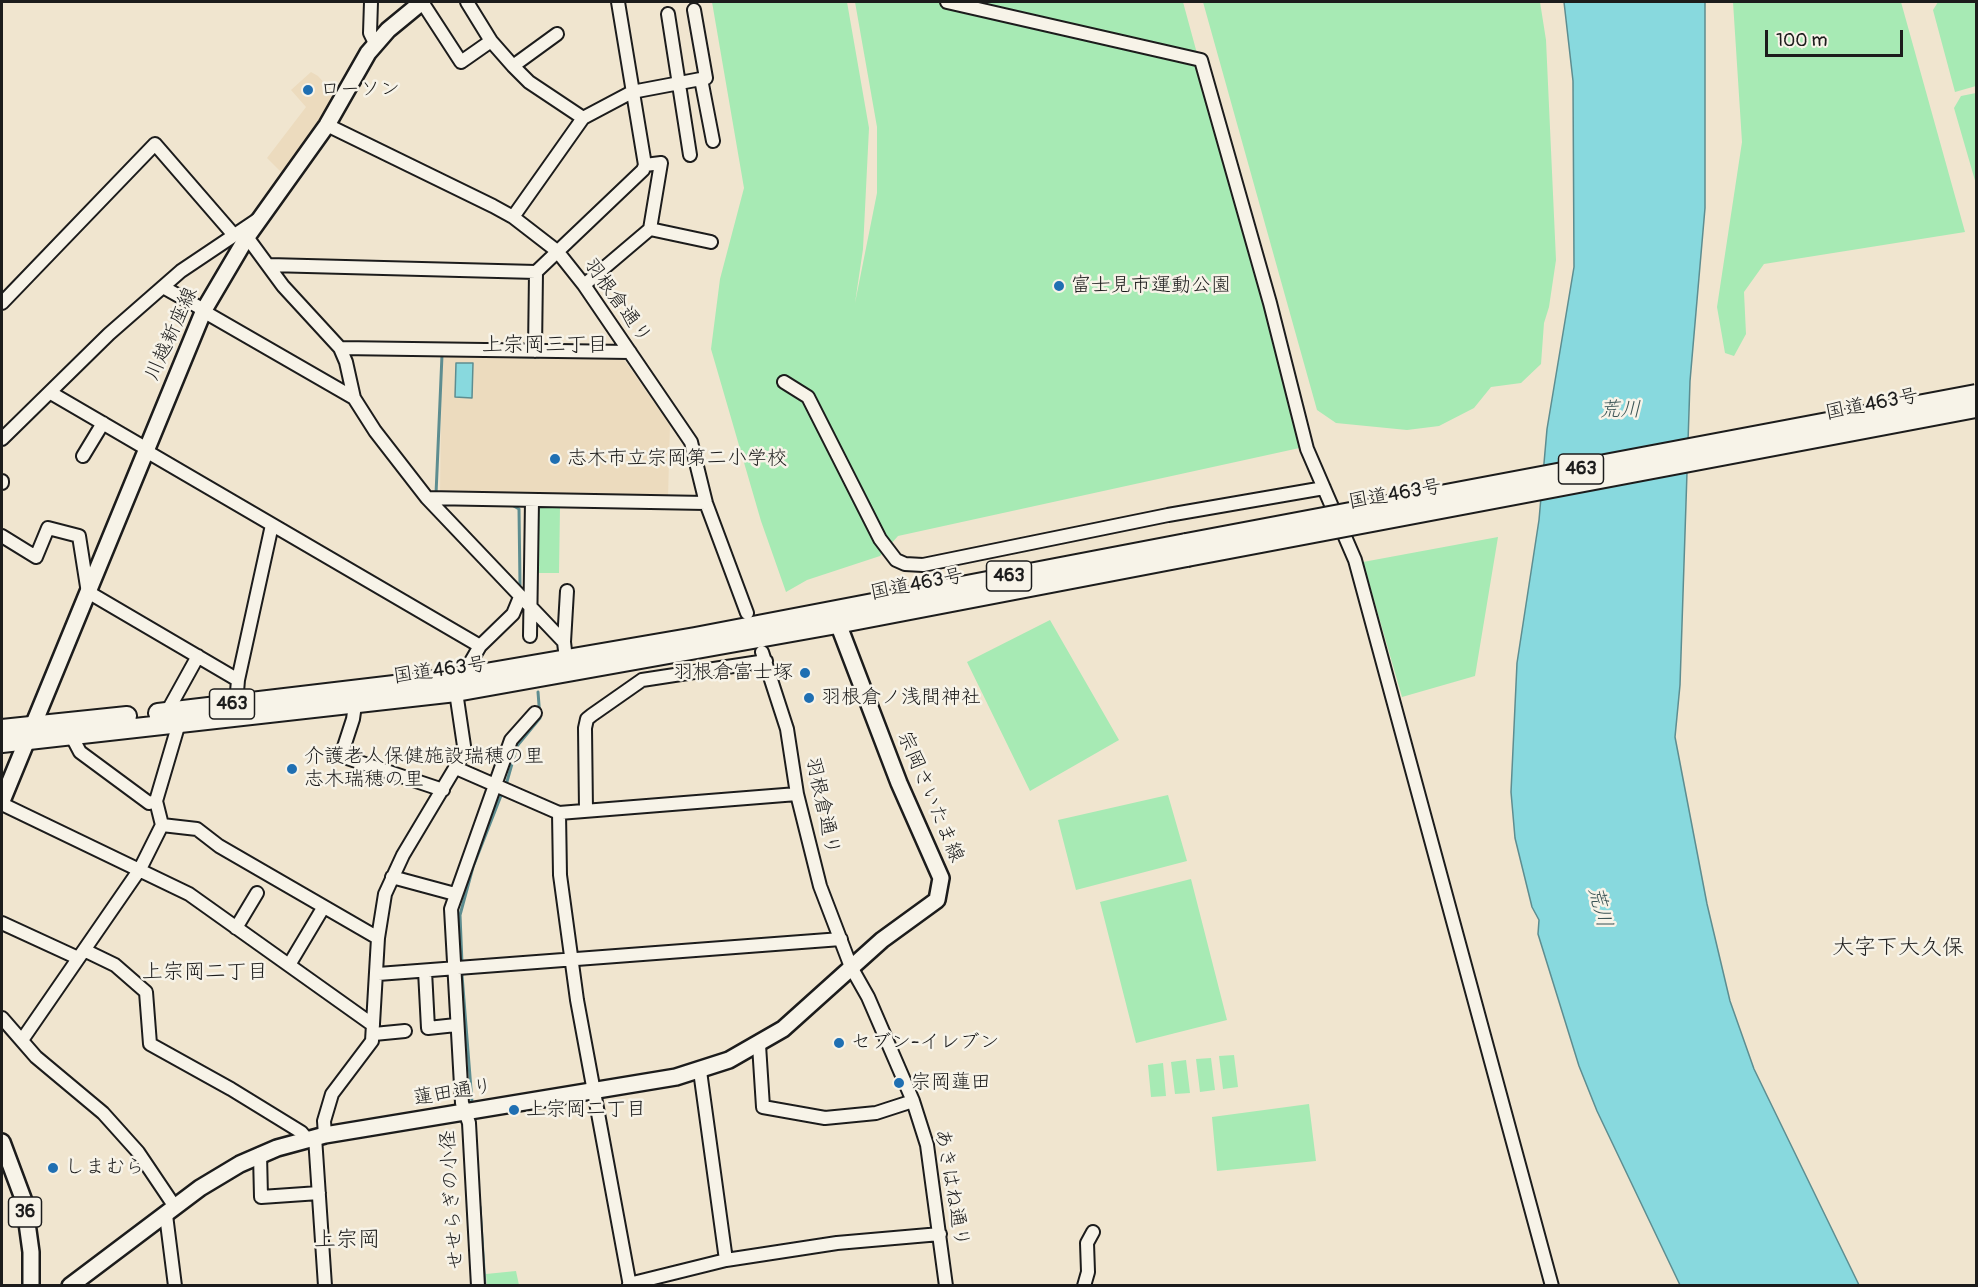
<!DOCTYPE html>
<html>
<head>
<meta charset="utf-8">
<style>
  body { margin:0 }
  #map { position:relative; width:1978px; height:1287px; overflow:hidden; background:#f0e5cf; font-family:Pangolin,sans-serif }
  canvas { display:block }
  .frame { position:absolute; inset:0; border:3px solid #1c1c1c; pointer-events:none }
  .scale { position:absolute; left:1765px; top:30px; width:138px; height:27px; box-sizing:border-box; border:3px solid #1c1c1c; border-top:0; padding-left:8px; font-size:18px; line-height:21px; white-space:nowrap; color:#1c1c1c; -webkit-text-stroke:4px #f7f3e8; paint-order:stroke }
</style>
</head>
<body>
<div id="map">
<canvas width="1978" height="1287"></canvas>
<div class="frame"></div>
<div class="scale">100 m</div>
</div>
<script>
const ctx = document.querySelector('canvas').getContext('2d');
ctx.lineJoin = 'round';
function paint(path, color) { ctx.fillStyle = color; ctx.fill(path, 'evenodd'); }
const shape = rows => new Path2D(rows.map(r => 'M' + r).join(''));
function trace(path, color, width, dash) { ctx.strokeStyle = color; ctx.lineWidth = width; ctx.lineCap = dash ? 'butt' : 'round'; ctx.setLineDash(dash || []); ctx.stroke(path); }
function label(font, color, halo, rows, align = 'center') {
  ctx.font = font + ' Pangolin,"Klee One",sans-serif'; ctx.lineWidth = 5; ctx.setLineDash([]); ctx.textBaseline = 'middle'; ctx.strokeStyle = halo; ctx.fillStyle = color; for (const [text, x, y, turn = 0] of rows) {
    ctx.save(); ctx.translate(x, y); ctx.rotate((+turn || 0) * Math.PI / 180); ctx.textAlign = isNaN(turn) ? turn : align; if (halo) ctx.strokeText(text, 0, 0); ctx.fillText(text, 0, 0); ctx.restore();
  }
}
paint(shape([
  [311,72,318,76,336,96,284,175,267,158,306,107,291,90],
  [442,354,623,358,670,425,668,498,440,493]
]), '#ecdbbe');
paint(shape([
  [712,2,847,2,869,128,863,249,855,303,877,193,877,127,855,2,1183,2,1304,447,898,536,880,556,807,580,786,592,761,521,711,349,720,279,744,188],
  [1203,2,1540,2,1546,40,1556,260,1549,307,1544,323,1541,364,1521,383,1491,387,1474,408,1439,426,1407,430,1336,423,1317,410],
  [1733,2,1901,2,1965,232,1764,264,1744,292,1746,334,1734,356,1725,353,1717,307,1742,142],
  [1938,2,1976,2,1976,86,1955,92,1933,10],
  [1976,93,1976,184,1954,108,1961,96],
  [537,507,560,507,559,573,536,573],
  [1498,537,1475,676,1402,697,1363,562],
  [1050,620,1119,740,1030,791,967,662],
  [1168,795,1187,861,1076,890,1058,820],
  [1191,879,1227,1020,1136,1043,1100,902],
  [1234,1055,1238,1087,1223,1089,1219,1056],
  [1211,1058,1215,1090,1200,1092,1196,1059],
  [1186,1060,1190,1093,1175,1094,1171,1062],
  [1163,1063,1166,1096,1151,1097,1148,1065],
  [1309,1104,1316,1161,1217,1171,1212,1117],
  [516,1271,519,1285,487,1285,486,1274]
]), '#a7eab4');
const water = shape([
  [1564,2,1705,2,1705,208,1690,381,1680,685,1675,737,1707,904,1730,1001,1754,1069,1859,1285,1680,1285,1597,1111,1579,1066,1538,934,1539,920,1532,907,1515,838,1511,792,1517,663,1539,520,1547,429,1574,267,1573,81,1564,2],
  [456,363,473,363,472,398,455,397,456,363]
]);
paint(water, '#88d9de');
trace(water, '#5d8d90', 1.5);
trace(shape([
  [487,356,539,357,539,353],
  [436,494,442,355],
  [512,505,519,509,520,585],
  [506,785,517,746,540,718,538,692],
  [462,964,460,915,473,867,502,793],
  [462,975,472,1102],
  [480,1207,485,1286]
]), '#5d8d90', 3);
const minor = shape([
  [371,2,370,33,375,43],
  [422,2,461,62,491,41],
  [467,2,491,41,513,66,529,82,583,118],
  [947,2,1201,60,1270,303,1307,449,1355,560,1552,1286],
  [668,14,690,155],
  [513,66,557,34],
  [701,79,713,141],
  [327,125,493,206,513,217,557,251,584,285,691,442,706,503,747,613],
  [513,217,583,118,632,92,706,78,694,10],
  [650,229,711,242],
  [247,237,283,286,340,348,346,362,354,398,375,431,427,498,564,642,566,659],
  [269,265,536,272,643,170,645,165,618,2],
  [584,285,650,229,661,163,645,165],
  [163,287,204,310],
  [2,303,155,144,233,234],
  [203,311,354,398],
  [340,348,630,352],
  [535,351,536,272],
  [784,382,808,397,880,539,896,560,905,564,923,565,1168,515,1324,488],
  [51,393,147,449],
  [2,439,109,334,181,271,257,220],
  [146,451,480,646],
  [83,456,103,423],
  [2,481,2,483],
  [427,498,706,503],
  [2,536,36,557,48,528,79,536,88,593],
  [88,592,238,680],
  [530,636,532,501],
  [564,642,567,591],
  [762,652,787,729,797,794,820,886,851,967,868,997,913,1101,927,1145,946,1286],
  [462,677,480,646,513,614,520,597],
  [236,704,238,680,272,525],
  [355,705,353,719,341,756,443,790],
  [167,712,198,656],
  [71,735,80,752,149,803,156,801],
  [456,768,559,813,797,794],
  [2,804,189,894,373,1025],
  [586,810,585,728,587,719,592,715,642,680,766,661],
  [559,813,560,875,577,1000,630,1286],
  [162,825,197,829,219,846,378,938],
  [392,877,455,894],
  [2,923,78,958],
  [236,928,257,893],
  [84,950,115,965,146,992,150,1044,231,1089,301,1132,307,1139],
  [289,965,323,908],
  [425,971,428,1028,456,1025],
  [378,974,841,939],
  [2,1018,36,1057,103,1113,138,1152,175,1207],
  [374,1034,405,1031],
  [22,1040,140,869,162,825,156,801,179,723],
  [759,1045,763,1107,825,1118,876,1113,913,1101],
  [700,1071,726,1260],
  [325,1135,324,1121,332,1094,372,1041,378,938,385,894,403,855,461,758,464,746,456,692],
  [315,1137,325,1286],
  [260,1154,261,1197,319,1193],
  [166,1215,175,1286],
  [629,1284,726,1260,837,1243,940,1234],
  [478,1286,469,1123,462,1103,451,909,511,740,535,713],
  [1084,1286,1088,1272,1087,1243,1093,1232]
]);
const major = shape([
  [2,801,204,310,247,237,327,125,368,53,388,30,422,2],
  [2,1142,24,1201,31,1252,31,1286],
  [70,1286,200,1188,240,1164,277,1148,325,1135,676,1077,729,1060,783,1029,882,940,937,900,941,878,899,783,834,613]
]);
const highway = shape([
  [158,713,462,677,695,637,1186,543],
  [2,729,127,716],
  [2,743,456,692,837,624,1187,557]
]);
trace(minor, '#1c1c1c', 16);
trace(major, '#1c1c1c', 20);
trace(highway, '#1c1c1c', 22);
trace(minor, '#f7f3e8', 12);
trace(major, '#f7f3e8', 15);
trace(highway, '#f7f3e8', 18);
const highwayBridge = shape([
  [1186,543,1976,394],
  [1187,557,1976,408]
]);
trace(highwayBridge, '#1c1c1c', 22, []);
trace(highwayBridge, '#f7f3e8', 18);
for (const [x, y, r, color] of [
  [308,90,6,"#1f6fb2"],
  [1059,286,6,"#1f6fb2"],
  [555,459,6,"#1f6fb2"],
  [805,673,6,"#1f6fb2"],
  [809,698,6,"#1f6fb2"],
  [292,769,6,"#1f6fb2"],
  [839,1043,6,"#1f6fb2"],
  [899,1083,6,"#1f6fb2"],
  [514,1110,6,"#1f6fb2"],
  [53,1168,6,"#1f6fb2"]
]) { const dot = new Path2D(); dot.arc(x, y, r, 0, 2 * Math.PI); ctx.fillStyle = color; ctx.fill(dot); trace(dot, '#f7f3e8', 2); }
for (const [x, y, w] of [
  [1581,469,45],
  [1009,576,45],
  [232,704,45],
  [25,1212,33]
]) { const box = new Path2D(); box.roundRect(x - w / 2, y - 15, w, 30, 4.5); ctx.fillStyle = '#f7f3e8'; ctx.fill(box); trace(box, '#1c1c1c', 1.5); }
label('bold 18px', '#1c1c1c', null, [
  ["463",1581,469],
  ["463",1009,576],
  ["463",232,704],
  ["36",25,1212]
]);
label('20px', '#1c1c1c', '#f7f3e8', [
  ["ローソン",320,90],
  ["富士見市運動公園",1071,286],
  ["志木市立宗岡第二小学校",567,459],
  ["羽根倉富士塚",793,673,"right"],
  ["羽根倉ノ浅間神社",821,698],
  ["介護老人保健施設瑞穂の里",304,757],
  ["志木瑞穂の里",304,780],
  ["セブン-イレブン",851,1043],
  ["宗岡蓮田",911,1083],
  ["上宗岡二丁目",526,1110],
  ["しまむら",65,1168]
], 'left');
label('20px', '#1c1c1c', '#f7f3e8', [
  ["羽根倉通り",617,301,54],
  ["川越新座線",172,334,-66],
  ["国道463号",1872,405,-11],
  ["国道463号",1395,495,-10],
  ["国道463号",917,585,-11],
  ["国道463号",440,671,-8],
  ["宗岡さいたま線",930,797,67],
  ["羽根倉通り",822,806,78],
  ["蓮田通り",453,1093,-9],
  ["あきはね通り",951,1188,80],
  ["せせらぎの小径",453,1200,-94]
]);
label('21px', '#1c1c1c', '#f7f3e8', [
  ["上宗岡三丁目",545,346],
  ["上宗岡二丁目",205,973]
]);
label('italic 21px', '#3c5556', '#f7f3e8', [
  ["荒川",1620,411],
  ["荒川",1599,907,76]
]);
label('22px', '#1c1c1c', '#f7f3e8', [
  ["大字下大久保",1898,948],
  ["上宗岡",347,1240]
]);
</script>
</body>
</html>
